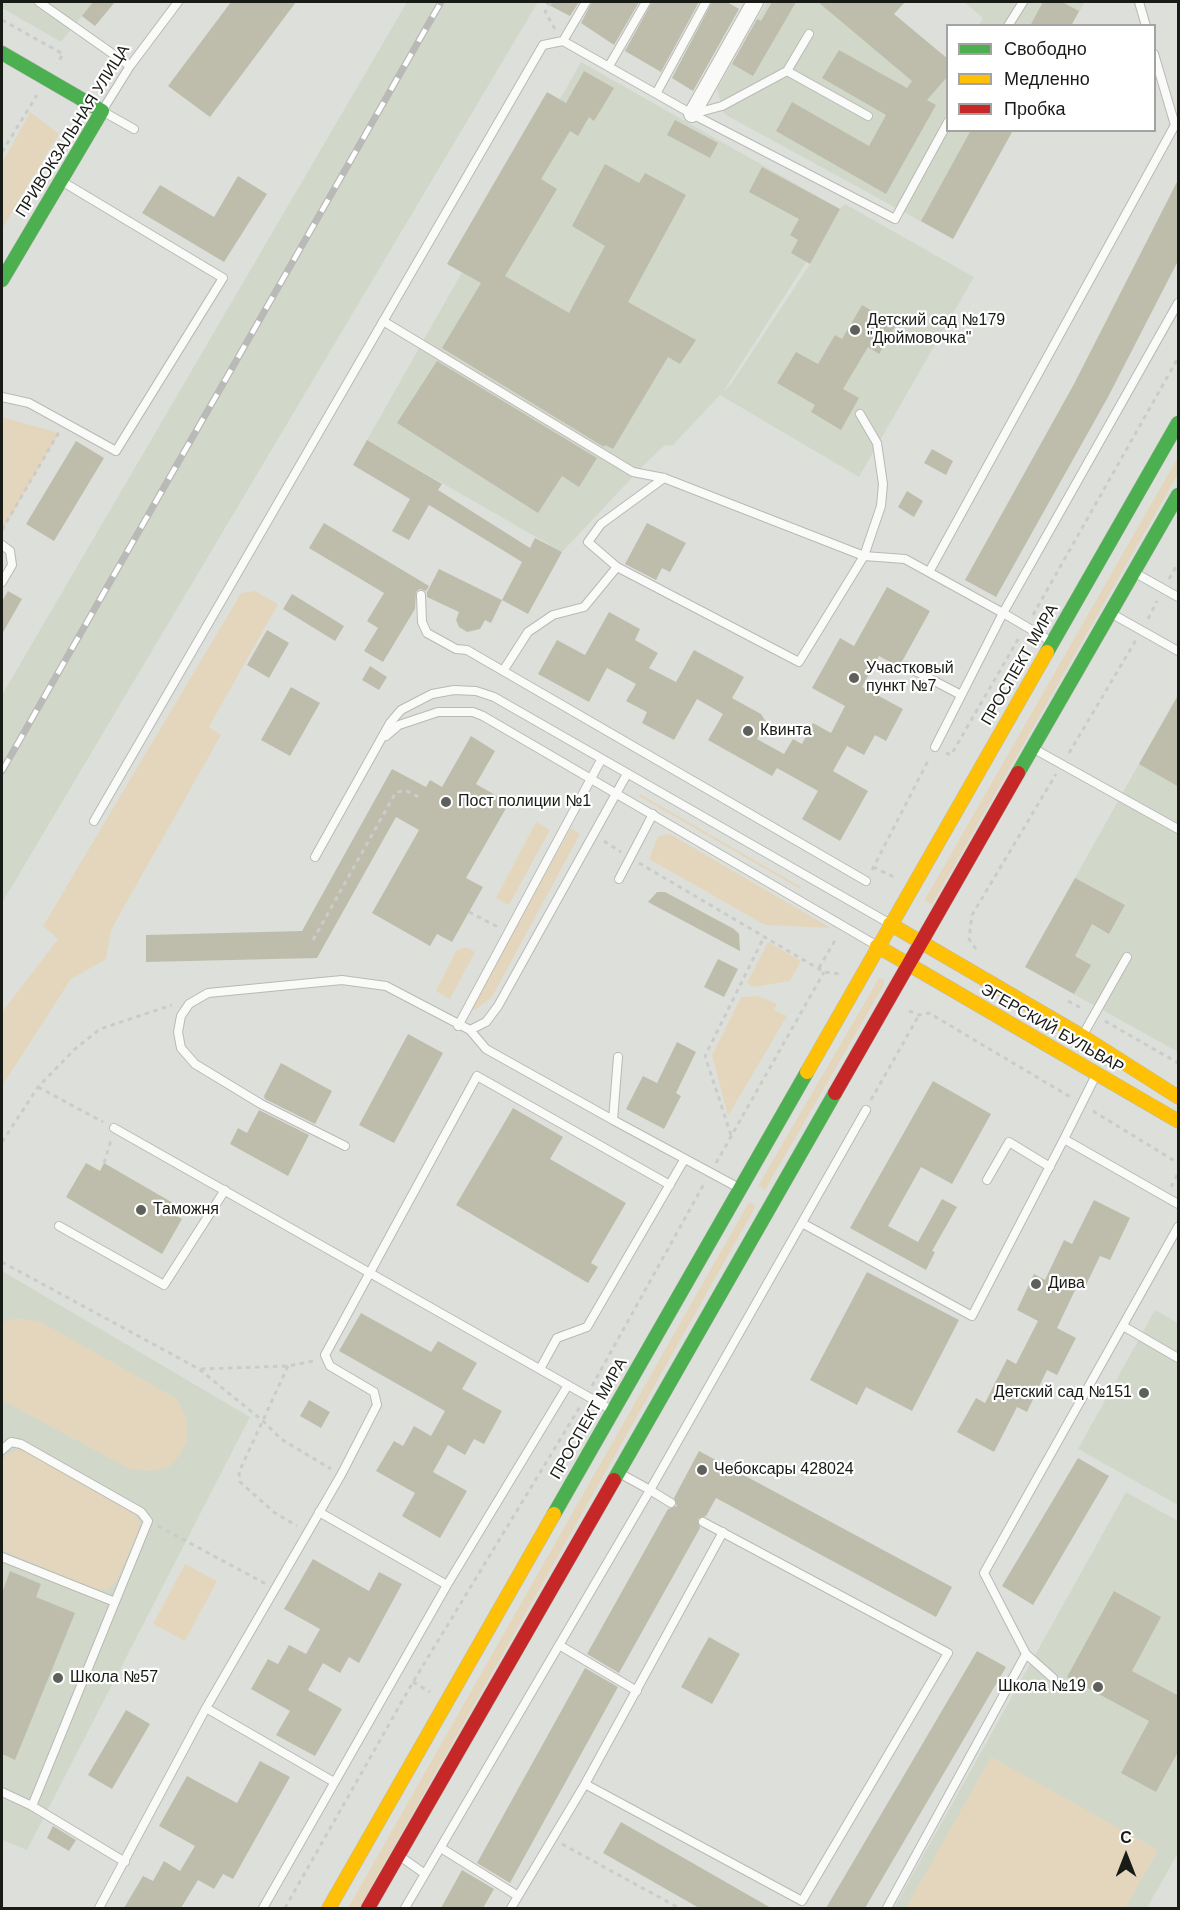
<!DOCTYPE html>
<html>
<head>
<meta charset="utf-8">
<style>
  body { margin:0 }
  #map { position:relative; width:1180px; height:1910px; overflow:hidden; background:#dde0da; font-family:Helvetica,sans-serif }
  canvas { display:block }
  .frame { position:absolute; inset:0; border:3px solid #191b16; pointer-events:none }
  .legend { position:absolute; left:946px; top:24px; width:210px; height:108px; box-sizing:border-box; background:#fff; border:2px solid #a3a4a2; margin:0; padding:8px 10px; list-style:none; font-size:18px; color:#191b16 }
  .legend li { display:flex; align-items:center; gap:12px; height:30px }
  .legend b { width:30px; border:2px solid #a3a4a2 }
  .north { position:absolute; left:1096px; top:1826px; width:60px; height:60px; -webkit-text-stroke:4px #fff; paint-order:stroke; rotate:0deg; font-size:16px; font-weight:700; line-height:24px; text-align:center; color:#191b16 }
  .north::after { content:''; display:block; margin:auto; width:21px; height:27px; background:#191b16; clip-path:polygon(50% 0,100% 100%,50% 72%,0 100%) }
</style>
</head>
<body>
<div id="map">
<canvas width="1180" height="1910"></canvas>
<div class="frame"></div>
<ul class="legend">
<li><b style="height:8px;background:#4caf50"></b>Свободно</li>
<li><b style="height:8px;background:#ffc107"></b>Медленно</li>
<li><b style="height:8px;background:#c62828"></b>Пробка</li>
</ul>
<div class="north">С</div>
</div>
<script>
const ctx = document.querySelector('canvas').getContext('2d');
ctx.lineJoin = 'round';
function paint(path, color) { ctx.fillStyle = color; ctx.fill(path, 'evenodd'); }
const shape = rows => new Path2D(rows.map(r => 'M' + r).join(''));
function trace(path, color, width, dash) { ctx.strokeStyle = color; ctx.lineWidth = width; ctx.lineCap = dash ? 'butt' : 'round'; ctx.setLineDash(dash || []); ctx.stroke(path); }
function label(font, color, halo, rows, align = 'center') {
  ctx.font = font + ' Helvetica,sans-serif'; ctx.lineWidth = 4.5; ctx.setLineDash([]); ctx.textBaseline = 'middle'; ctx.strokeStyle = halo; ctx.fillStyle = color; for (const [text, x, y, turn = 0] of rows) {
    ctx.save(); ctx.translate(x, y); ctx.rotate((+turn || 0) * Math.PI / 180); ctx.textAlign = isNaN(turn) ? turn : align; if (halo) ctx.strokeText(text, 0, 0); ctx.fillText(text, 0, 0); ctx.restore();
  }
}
paint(shape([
  [2,2,115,2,95,26,82,16,61,42,2,8],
  [407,2,538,2,2,903,2,695],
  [767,2,819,2,930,96,947,76,948,130,1013,131,953,239,724,114,717,89],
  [964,2,1085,2,1071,26,979,25,983,18],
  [581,62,840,209,845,204,974,277,859,477,720,395,673,445,664,446,645,464,562,552,367,440],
  [834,219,810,264,731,384,723,392],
  [1178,694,1178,1052,1025,967],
  [2,1271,250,1417,27,1850,2,1840],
  [1155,1310,1178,1323,1178,1505,1078,1449],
  [1126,1492,1178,1521,1178,1853,1147,1908,894,1908]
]), '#d1d8ca');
paint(shape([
  [30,112,59,134,2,229,2,163],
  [2,417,59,433,3,530,2,529],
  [1178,457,1178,474,932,904,924,901],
  [255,591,278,604,209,727,221,735,111,930,106,959,71,979,2,1086,2,1012,58,939,43,926,241,593],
  [640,794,801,887,800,889,639,796],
  [536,822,550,830,509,905,496,898],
  [571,828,580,834,492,997,475,1010,470,1010],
  [670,834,831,928,765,925,649,859,658,836],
  [768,942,801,961,790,981,753,987,747,983],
  [466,947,475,952,450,999,436,991,456,951],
  [879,978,884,980,884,985,765,1190,758,1186],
  [759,996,777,1004,774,1010,787,1016,728,1116,712,1055,741,997],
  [749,1202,756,1206,359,1908,348,1908],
  [18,1318,41,1322,177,1399,186,1418,187,1440,180,1455,169,1467,151,1471,130,1469,2,1400,2,1322],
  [16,1450,25,1451,134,1514,140,1522,138,1533,116,1582,108,1589,95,1589,2,1550,2,1464,7,1455],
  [185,1564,217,1581,185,1641,153,1624],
  [991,1757,1158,1850,1125,1908,906,1908]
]), '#e4d6bc');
paint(shape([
  [93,2,115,2,95,26,82,16],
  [231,2,296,2,210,117,168,86],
  [543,2,579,2,570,16],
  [592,2,639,2,614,45,581,23],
  [652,2,699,2,661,72,625,51],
  [712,2,727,2,739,9,693,91,672,78],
  [772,2,796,2,753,76,732,64,757,19,761,21],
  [818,2,905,2,894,14,948,59,948,76,927,100,936,105,886,194,776,131,792,102,869,146,886,115,822,78,839,50,907,88,912,81],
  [1043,2,1062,2,1079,11,1071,26,1030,26],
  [584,71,614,88,594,121,589,117,578,136,570,131,541,179,557,189,505,276,569,313,605,246,572,226,605,164,639,183,645,173,686,195,628,302,696,340,680,364,668,357,613,449,605,445,604,447,442,348,481,283,447,264,547,92,566,103],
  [675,120,718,143,710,158,667,135],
  [971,130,1013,130,953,239,921,221],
  [762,167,840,209,810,264,791,253,798,240,790,235,799,219,749,192],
  [238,176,267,194,224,262,142,213,160,185,214,217],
  [1179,178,1179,259,1108,397,996,597,965,580,1074,384],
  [862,305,896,325,879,354,868,347,843,389,859,398,841,430,811,412,815,405,777,383,796,352,818,364,835,335,842,339],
  [437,361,597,458,579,487,562,476,538,513,397,423],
  [367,440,442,484,438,490,530,548,535,538,562,552,528,614,502,600,522,562,429,505,409,540,392,531,410,499,353,465],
  [76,441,104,458,54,541,26,524],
  [932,449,953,461,946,475,924,463],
  [907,491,923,501,914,517,898,507],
  [324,523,429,586,426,591,420,589,416,592,415,609,383,662,364,651,378,628,367,621,384,593,309,548],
  [647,523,686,543,670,572,662,568,656,580,625,564],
  [439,569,502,600,491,623,485,620,480,629,467,632,459,627,456,620,459,612,427,597,427,592],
  [887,587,930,611,899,667,879,656,862,687,903,709,886,741,875,735,864,755,847,746,833,771,868,791,840,841,802,819,818,791,777,768,772,776,708,740,723,714,697,699,674,740,642,723,647,712,626,701,636,684,607,668,589,702,538,674,557,640,585,655,609,612,640,629,635,640,658,653,649,668,676,682,694,650,744,677,732,698,761,714,766,722,757,739,784,754,793,739,802,744,813,723,831,733,845,706,812,688,840,638,854,646],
  [8,591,22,599,2,634,2,601],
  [292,594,344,626,335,641,283,609],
  [267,630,289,643,269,678,247,665],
  [370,666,387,677,379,690,362,680],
  [291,687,320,703,290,756,261,740],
  [1179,694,1179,787,1139,764],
  [471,736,495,751,476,784,509,803,466,878,483,887,452,942,437,934,430,946,372,913,419,830,396,817,317,958,146,962,146,935,302,931,392,769,426,787,430,780,442,787],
  [1075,878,1125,905,1109,934,1092,924,1075,956,1091,965,1074,994,1025,967],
  [657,892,665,892,734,929,739,934,740,951,648,902],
  [718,959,738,969,724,997,704,987],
  [408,1034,443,1053,394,1143,359,1125],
  [677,1042,696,1052,676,1093,681,1096,664,1129,626,1109,643,1076,657,1083],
  [281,1063,332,1091,315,1124,265,1099,264,1096],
  [933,1081,991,1114,952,1184,921,1167,888,1226,918,1242,942,1199,957,1207,932,1251,935,1252,926,1270,850,1228],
  [513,1108,563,1137,550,1159,626,1203,591,1263,598,1267,588,1283,456,1205],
  [259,1110,309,1135,288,1176,230,1144,238,1128,247,1133],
  [86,1163,100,1171,104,1163,173,1203,168,1211,182,1219,162,1254,66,1197],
  [1094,1200,1130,1218,1110,1260,1100,1256,1084,1289,1077,1286,1057,1328,1076,1338,1057,1375,1047,1370,1027,1412,1017,1407,994,1452,957,1432,976,1398,985,1403,1007,1359,1016,1364,1038,1321,1017,1310,1034,1274,1045,1280,1064,1240,1072,1244],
  [867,1272,959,1320,912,1411,866,1387,857,1405,810,1380],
  [361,1313,431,1352,438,1341,477,1363,462,1389,502,1411,484,1444,474,1439,465,1455,448,1445,433,1472,467,1491,440,1538,402,1516,415,1493,376,1471,394,1441,403,1446,414,1426,431,1436,445,1411,339,1351],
  [309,1400,330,1412,321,1428,300,1416],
  [699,1451,952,1587,936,1617,716,1498,706,1516,698,1519,700,1528,619,1673,587,1654,668,1509,677,1506,674,1498],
  [1078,1458,1109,1476,1033,1605,1002,1586],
  [313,1559,369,1591,379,1572,402,1584,359,1663,349,1657,340,1673,323,1663,308,1690,342,1709,315,1756,276,1735,290,1711,251,1689,268,1659,278,1664,289,1645,306,1654,320,1629,284,1609],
  [10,1571,41,1584,36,1597,75,1613,15,1760,2,1754,2,1593],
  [1114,1591,1161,1617,1132,1671,1179,1696,1179,1750,1156,1792,1121,1773,1149,1721,1067,1677],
  [709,1637,740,1654,712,1704,681,1687],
  [977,1651,1006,1667,865,1908,826,1908],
  [585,1668,618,1687,510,1883,477,1863],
  [126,1710,150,1724,112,1789,88,1775],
  [260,1761,290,1777,233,1879,223,1874,214,1889,198,1880,181,1908,124,1908,143,1876,153,1881,164,1861,180,1871,195,1846,159,1826,187,1776,237,1803],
  [621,1822,771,1908,699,1908,603,1853],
  [53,1826,76,1840,69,1851,47,1838],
  [462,1870,494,1889,483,1908,441,1908]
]), '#bebdac');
const lane = shape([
  [39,2,130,66],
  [1139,2,1146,26],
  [1008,26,1023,2],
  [563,41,586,2],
  [609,66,646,2],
  [787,71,868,116],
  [657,92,706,2],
  [692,114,722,106,787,71,809,34],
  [134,129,102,111,130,66,178,2],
  [383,321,633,472,664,478,864,556,905,559,1003,613,1178,303],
  [2,397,29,403,116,451,223,278,63,182],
  [664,478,601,524,588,542,617,567,799,662,864,556,881,506,883,484,877,443,860,414],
  [2,545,10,551,12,565,2,582],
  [929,572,1175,125,1154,54],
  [1137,574,1178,597],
  [421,595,422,622,427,633,456,649,467,650,866,881],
  [1114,615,1178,651],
  [906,666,961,695],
  [503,671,528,632,553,615,584,607,617,567],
  [386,736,399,725,438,712,473,712,483,716,874,944],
  [935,747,1003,613,1049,640],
  [1036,750,1178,829],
  [94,821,543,45,563,41,692,114,895,219,948,122],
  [315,857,390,723,401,710,432,694,454,690,476,691,494,697,887,922],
  [619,879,653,814],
  [458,1026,601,760],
  [470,1030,486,1022,498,1006,627,774],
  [1084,1033,1127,957],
  [618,1057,613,1120,739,1188],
  [114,1128,610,1409],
  [1064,1139,1095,1077],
  [345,1146,261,1104,195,1064,181,1048,178,1032,181,1016,189,1004,208,993,342,980,386,986,470,1030,486,1049,613,1120],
  [987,1180,1009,1142,1050,1167],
  [802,1223,972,1316,1064,1139,1178,1204],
  [59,1226,164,1285,225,1190],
  [1123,1326,1178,1358],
  [540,1369,557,1338,587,1327,684,1160],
  [2,1450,11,1442,21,1444,141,1512,148,1521,32,1806],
  [621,1474,650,1490,866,1110],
  [319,1512,447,1585],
  [2,1557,115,1602],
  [559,1645,637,1691],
  [1053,1678,1026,1654,984,1573,1178,1227],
  [206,1708,334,1782],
  [585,1784,802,1901,948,1653,703,1522],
  [2,1792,32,1806,125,1862],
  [441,1848,518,1896],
  [401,1857,425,1874],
  [99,1908,206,1708,341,1475,377,1405,374,1392,330,1366,325,1355,477,1076,670,1185],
  [263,1908,447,1585,568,1385],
  [405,1908,650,1490,671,1503],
  [511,1908,585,1784,723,1532],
  [887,1908,1026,1654]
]);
const street = shape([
  [692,114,755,2]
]);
const fast = shape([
  [2,53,102,111,2,280],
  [1047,652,1178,423],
  [1018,773,1178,495],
  [614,1480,835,1093],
  [554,1514,807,1072]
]);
const slow = shape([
  [890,924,1082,1036,1178,1097],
  [877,946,1178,1121],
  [807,1072,1047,652],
  [329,1908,554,1514]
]);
const jam = shape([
  [835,1093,1018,773],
  [368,1908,614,1480]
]);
trace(lane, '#b7bab5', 10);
trace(street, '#b7bab5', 18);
trace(fast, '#b7bab5', 15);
trace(slow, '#b7bab5', 15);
trace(jam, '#b7bab5', 15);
trace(shape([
  [551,2,545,12,555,29],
  [2,20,63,54,57,64],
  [2,152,37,95],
  [2,530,59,432],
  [1169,579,1178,563],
  [1033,615,1178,358],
  [1148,619,1157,601],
  [946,753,951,755,1020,636],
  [1069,753,1136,640],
  [604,841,621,852],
  [639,863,824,972,840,974],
  [873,867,896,878],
  [872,870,929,759],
  [469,912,498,927],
  [313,940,396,792,407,791,420,798],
  [976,949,969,939,972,915,1056,774],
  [819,968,837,937],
  [1068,1001,1083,1009],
  [909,1011,919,1015,929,1013,1072,1098],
  [1105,1021,1178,1063],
  [38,1087,103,1122],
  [871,1100,919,1015],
  [1093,1111,1178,1163],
  [731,1135,705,1056,764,937],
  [2,1142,38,1087,75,1049,100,1029,172,1005],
  [104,1163,111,1140],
  [716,1163,824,972],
  [1171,1187,1178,1173],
  [2,1262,199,1369,263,1421,281,1439,331,1469],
  [288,1366,239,1472,240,1482,275,1513,297,1526],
  [201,1369,288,1366,313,1361],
  [592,1386,705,1182],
  [158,1526,266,1584],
  [413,1682,430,1692],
  [562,1844,679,1908],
  [285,1908,413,1682,581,1405]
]), '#cbccca', 3, [4.5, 4.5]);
trace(lane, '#fafaf9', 8);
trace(street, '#fafaf9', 16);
trace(fast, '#4caf50', 14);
trace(slow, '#ffc107', 14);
trace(jam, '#c62828', 14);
const rail = shape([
  [2,771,441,2]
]);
trace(rail, '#b9bab8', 7);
trace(rail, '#fff', 4.5, [14]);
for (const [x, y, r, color] of [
  [855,330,6,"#5e605b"],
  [854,678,6,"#5e605b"],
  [748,731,6,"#5e605b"],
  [446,802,6,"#5e605b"],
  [141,1210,6,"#5e605b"],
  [1036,1284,6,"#5e605b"],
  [1144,1393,6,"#5e605b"],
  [702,1470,6,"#5e605b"],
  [58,1678,6,"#5e605b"],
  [1098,1687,6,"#5e605b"]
]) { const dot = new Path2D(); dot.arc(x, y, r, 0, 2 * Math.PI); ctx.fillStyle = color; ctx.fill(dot); trace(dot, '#fff', 2); }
label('16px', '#191b16', '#fff', [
  ["ПРИВОКЗАЛЬНАЯ УЛИЦА",73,131,-58],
  ["ПРОСПЕКТ МИРА",1020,665,-60],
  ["ЭГЕРСКИЙ БУЛЬВАР",1052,1029,30],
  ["ПРОСПЕКТ МИРА",589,1419,-60]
]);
label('16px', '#191b16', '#fff', [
  ["Детский сад №179",867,321],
  ["\"Дюймовочка\"",867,339],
  ["Участковый",866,669],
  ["пункт №7",866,687],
  ["Квинта",760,731],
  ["Пост полиции №1",458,802],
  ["Таможня",153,1210],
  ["Дива",1048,1284],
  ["Детский сад №151",1132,1393,"right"],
  ["Чебоксары 428024",714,1470],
  ["Школа №57",70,1678],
  ["Школа №19",1086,1687,"right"]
], 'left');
</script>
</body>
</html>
